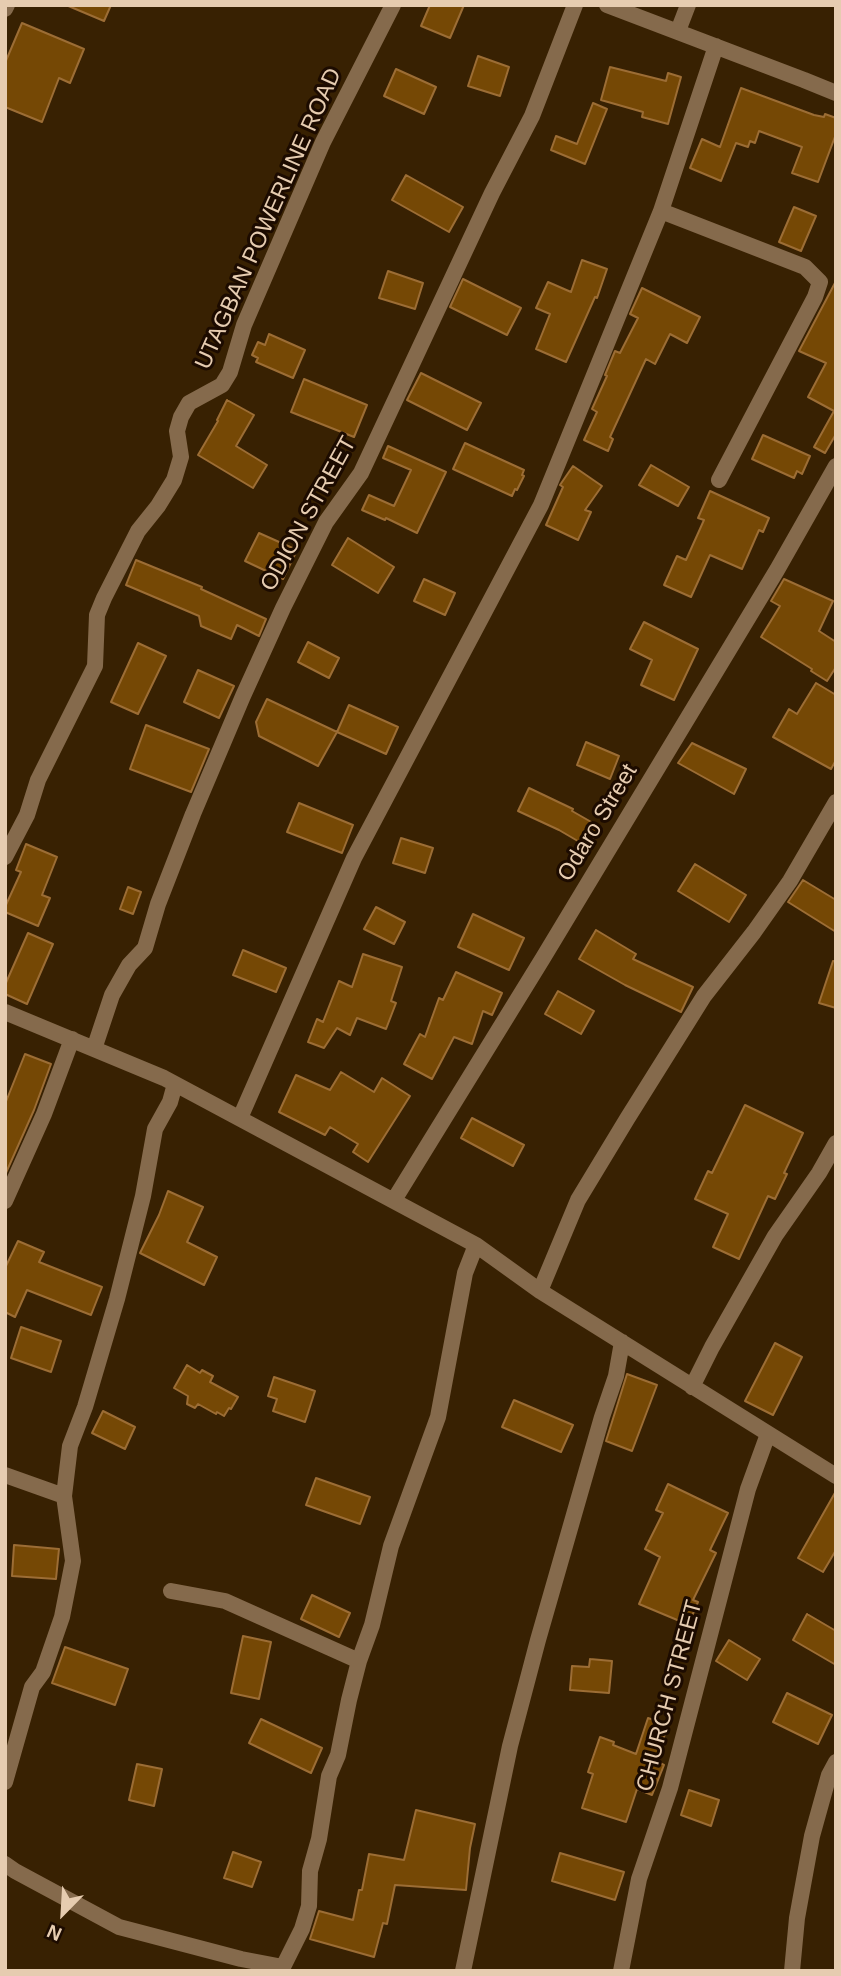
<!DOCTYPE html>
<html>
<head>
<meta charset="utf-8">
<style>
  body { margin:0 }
  #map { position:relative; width:841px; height:1976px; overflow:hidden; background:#382102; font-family:Arial,sans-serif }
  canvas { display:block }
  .frame { position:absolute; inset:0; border:7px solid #e6ccb0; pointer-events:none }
  .north { position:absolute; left:28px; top:1878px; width:70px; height:70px; -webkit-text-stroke:5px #1c0b00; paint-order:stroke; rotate:204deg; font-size:19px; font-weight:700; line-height:28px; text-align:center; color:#e6ccb0 }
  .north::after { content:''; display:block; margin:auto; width:24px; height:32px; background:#e6ccb0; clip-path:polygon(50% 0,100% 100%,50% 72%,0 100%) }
</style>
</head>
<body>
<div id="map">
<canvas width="841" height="1976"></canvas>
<div class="frame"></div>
<div class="north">N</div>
</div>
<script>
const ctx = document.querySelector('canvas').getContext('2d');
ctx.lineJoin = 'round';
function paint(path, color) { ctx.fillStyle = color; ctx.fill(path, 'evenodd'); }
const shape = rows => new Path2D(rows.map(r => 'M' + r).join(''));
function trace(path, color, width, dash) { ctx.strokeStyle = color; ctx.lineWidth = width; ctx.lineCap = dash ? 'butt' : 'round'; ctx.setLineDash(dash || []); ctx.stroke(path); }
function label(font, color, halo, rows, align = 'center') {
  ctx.font = font + ' Arial,sans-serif'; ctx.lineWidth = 6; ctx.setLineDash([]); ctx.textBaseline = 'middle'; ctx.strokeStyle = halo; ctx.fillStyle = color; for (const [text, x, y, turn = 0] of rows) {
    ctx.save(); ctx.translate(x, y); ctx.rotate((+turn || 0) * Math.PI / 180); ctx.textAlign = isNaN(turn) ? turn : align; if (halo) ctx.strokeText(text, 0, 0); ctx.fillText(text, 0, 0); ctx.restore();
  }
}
const building = shape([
  [66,5,111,5,104,21,66,5],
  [430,5,464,5,450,38,421,26,430,5],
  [22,23,84,49,70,83,59,78,42,122,5,107,5,63,22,23],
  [478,56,509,67,500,96,468,86,478,56],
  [610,67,666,81,668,73,681,77,668,124,642,117,643,112,601,100,610,67],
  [396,69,436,87,424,114,384,96,396,69],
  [741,88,814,115,824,117,825,114,836,118,836,134,818,182,792,173,802,147,759,131,755,143,750,141,748,147,736,143,721,181,690,168,702,139,720,147,741,88],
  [593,103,607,109,585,164,551,150,556,136,577,144,593,103],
  [406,175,463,207,449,232,392,200,406,175],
  [794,207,816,216,801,251,779,242,794,207],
  [582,260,607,269,597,298,595,297,566,362,536,349,550,314,536,308,548,282,571,292,582,260],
  [388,271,423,283,415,309,379,298,388,271],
  [463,279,521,308,507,335,450,307,463,279],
  [836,281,836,434,825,453,814,447,834,411,808,397,826,363,799,351,836,281],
  [642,288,700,317,687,343,670,334,655,364,646,359,610,437,613,439,608,451,584,440,597,412,592,409,607,376,605,375,615,351,620,353,638,318,630,314,642,288],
  [269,334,305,350,293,378,256,362,258,358,252,355,258,342,265,345,269,334],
  [421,373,481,403,467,430,407,400,421,373],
  [304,379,367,405,354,437,291,412,304,379],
  [227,400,254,415,236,446,267,465,253,488,198,455,218,421,217,420,227,400],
  [763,435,810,456,802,474,797,471,794,478,752,459,763,435],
  [465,443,524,470,522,475,524,476,517,490,515,489,512,496,453,469,465,443],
  [388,446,446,472,417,533,386,518,385,520,362,510,369,495,394,506,411,470,383,458,388,446],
  [651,465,689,487,678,506,639,485,651,465],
  [573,466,602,486,585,510,591,512,578,540,546,525,563,487,560,485,562,482,573,466],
  [710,491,769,518,763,532,759,530,742,569,710,555,691,597,664,585,677,556,686,560,704,520,698,518,710,491],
  [259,533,297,550,283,579,245,561,259,533],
  [348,538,394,567,378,593,332,565,348,538],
  [136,560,202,587,201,589,266,619,259,636,237,625,231,639,201,626,199,616,126,585,136,560],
  [424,579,455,593,445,615,414,601,424,579],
  [784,579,833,601,819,631,836,642,836,667,827,681,811,671,812,669,761,637,780,606,771,601,784,579],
  [644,622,698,649,674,700,641,685,652,660,630,649,644,622],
  [308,642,339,658,329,678,298,662,308,642],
  [138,643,166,656,138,714,111,702,138,643],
  [198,670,234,686,219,718,184,702,198,670],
  [816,683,836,695,836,760,831,769,773,737,789,709,797,714,816,683],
  [267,699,337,732,318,766,259,736,256,722,267,699],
  [349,705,398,727,386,754,337,732,349,705],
  [146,725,209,749,191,792,130,769,146,725],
  [586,742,619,756,610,779,577,765,586,742],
  [692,743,746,769,734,794,678,763,692,743],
  [529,788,573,809,572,811,600,827,588,847,559,830,518,811,529,788],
  [299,803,353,825,342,853,287,832,299,803],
  [401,838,433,848,425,873,393,863,401,838],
  [26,844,57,857,42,895,50,898,38,926,5,912,5,907,21,872,16,870,26,844],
  [695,864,746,895,729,922,678,891,695,864],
  [803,880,836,900,836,932,788,902,803,880],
  [128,887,141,892,133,914,120,909,128,887],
  [376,907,405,922,394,944,364,929,376,907],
  [473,914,524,938,509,970,458,947,473,914],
  [596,930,636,954,633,959,693,987,681,1012,625,985,579,959,596,930],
  [28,933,53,944,27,1004,5,994,5,985,28,933],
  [243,950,286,968,276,992,233,975,243,950],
  [363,954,402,967,391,1001,396,1003,386,1029,357,1018,350,1035,337,1028,324,1048,308,1042,317,1019,323,1022,339,981,352,987,363,954],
  [833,961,836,961,836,1008,819,1003,833,961],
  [456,972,502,993,492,1015,483,1011,472,1044,454,1037,432,1079,404,1064,420,1034,425,1037,439,998,443,1000,456,972],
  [558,991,594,1011,581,1034,545,1014,558,991],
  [25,1054,51,1064,34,1110,5,1175,5,1104,25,1054],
  [341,1072,374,1092,382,1078,410,1096,368,1162,353,1152,358,1144,330,1127,325,1135,279,1112,296,1075,330,1090,341,1072],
  [745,1105,803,1133,784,1173,787,1174,775,1199,768,1196,739,1259,713,1247,728,1214,695,1199,708,1171,712,1173,745,1105],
  [472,1118,524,1145,513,1166,461,1138,472,1118],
  [168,1191,203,1207,187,1242,217,1257,204,1285,140,1253,159,1215,168,1191],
  [18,1241,44,1252,39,1262,102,1287,91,1315,27,1290,15,1317,5,1312,5,1268,18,1241],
  [21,1327,61,1341,51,1372,11,1358,21,1327],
  [775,1343,802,1357,773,1415,745,1401,775,1343],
  [187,1365,200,1373,202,1370,213,1376,210,1382,238,1397,231,1409,229,1408,224,1416,217,1412,216,1414,198,1404,195,1408,187,1404,188,1396,174,1388,187,1365],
  [627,1374,657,1385,632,1451,606,1441,627,1374],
  [274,1377,315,1391,305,1422,273,1411,277,1399,268,1396,274,1377],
  [514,1400,573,1425,561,1452,502,1427,514,1400],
  [103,1411,135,1427,125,1449,92,1433,103,1411],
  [316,1478,370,1497,360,1524,306,1505,316,1478],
  [668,1484,728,1513,710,1550,716,1553,693,1600,698,1602,692,1616,686,1613,682,1622,639,1604,660,1557,645,1549,663,1513,656,1510,668,1484],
  [836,1491,836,1550,823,1572,798,1558,836,1491],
  [14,1545,59,1549,56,1579,12,1576,14,1545],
  [312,1595,350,1613,339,1637,301,1619,312,1595],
  [807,1614,836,1631,836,1665,793,1640,807,1614],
  [243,1636,271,1642,259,1699,231,1693,243,1636],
  [729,1640,760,1659,747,1680,716,1661,729,1640],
  [65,1647,128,1669,115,1705,52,1683,65,1647],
  [590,1659,612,1661,609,1693,570,1690,572,1666,589,1667,590,1659],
  [787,1693,832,1715,818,1744,773,1722,787,1693],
  [648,1718,668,1725,656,1761,664,1765,652,1795,637,1789,626,1822,582,1808,593,1774,588,1772,600,1737,614,1742,613,1745,636,1754,648,1718],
  [261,1719,322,1748,311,1773,249,1743,261,1719],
  [137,1764,162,1769,154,1806,129,1800,137,1764],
  [689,1790,719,1800,711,1826,681,1815,689,1790],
  [416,1810,475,1824,470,1848,466,1890,395,1885,387,1924,383,1923,374,1957,310,1939,319,1911,353,1920,359,1890,362,1890,369,1854,404,1860,416,1810],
  [233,1852,261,1862,252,1887,224,1878,233,1852],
  [560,1853,624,1872,615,1900,552,1881,560,1853]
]);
paint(building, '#754805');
trace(building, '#9c6d35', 2);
trace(shape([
  [607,5,804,80,836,93],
  [5,9,7,5],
  [678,31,688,5],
  [661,211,805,267,820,282,815,297,719,480],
  [5,857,27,815,38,780,95,666,97,615,104,598,138,531,158,506,174,480,181,457,177,431,181,417,189,403,222,385,230,372,244,325,323,142,393,5],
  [5,1012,164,1078,476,1245,540,1291,836,1476],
  [94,1049,112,995,129,965,145,948,158,904,193,814,243,696,283,608,326,522,361,473,492,193,532,116,575,5],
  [240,1118,354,858,541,505,661,211,716,46],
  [394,1200,543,958,777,570,836,466],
  [5,1201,44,1114,72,1039],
  [540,1291,578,1200,627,1119,704,996,754,932,790,881,836,802],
  [692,1387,712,1347,775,1236,819,1173,836,1143],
  [5,1475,64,1496],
  [171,1591,225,1601,359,1661],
  [5,1782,32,1687,43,1672,62,1617,73,1561,64,1496,70,1446,85,1407,117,1299,143,1196,155,1129,170,1102,175,1084],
  [5,1864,15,1871,119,1927,241,1959,283,1967],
  [281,1971,302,1929,309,1906,310,1871,319,1839,329,1776,338,1755,349,1700,359,1661,372,1625,391,1546,438,1417,465,1273,476,1245],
  [463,1971,510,1746,538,1640,602,1417,616,1376,622,1342],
  [621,1971,639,1879,670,1788,748,1489,768,1434],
  [792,1971,797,1918,812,1836,829,1775,836,1762]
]), '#856a4c', 16);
label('23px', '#e6ccb0', '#1c0b00', [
  ["UTAGBAN POWERLINE ROAD",269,219,-66],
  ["ODION STREET",309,514,-61],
  ["Odaro Street",598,823,-59],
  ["CHURCH STREET",670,1696,-75]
]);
</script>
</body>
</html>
